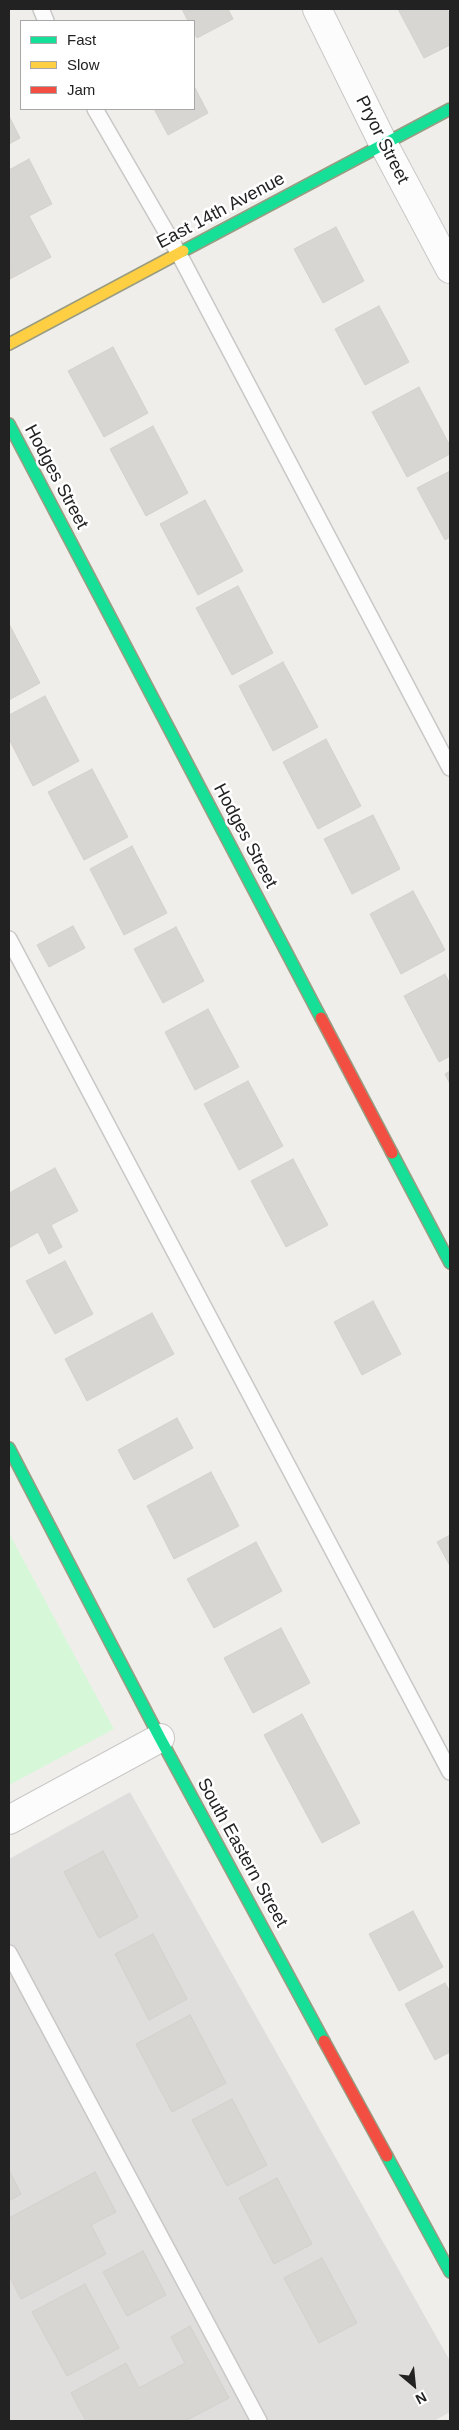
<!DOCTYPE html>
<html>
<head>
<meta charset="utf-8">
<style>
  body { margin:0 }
  #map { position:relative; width:459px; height:2430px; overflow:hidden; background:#f0eeeb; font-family:Arial,sans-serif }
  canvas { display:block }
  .frame { position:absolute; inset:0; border:10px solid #222; pointer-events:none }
  .legend { position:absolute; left:20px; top:20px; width:175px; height:90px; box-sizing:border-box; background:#fff; border:1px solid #a7a7a7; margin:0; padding:6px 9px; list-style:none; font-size:15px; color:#222 }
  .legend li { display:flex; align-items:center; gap:10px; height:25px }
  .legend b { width:25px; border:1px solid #a7a7a7 }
  .north { position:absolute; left:389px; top:2360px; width:50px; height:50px; -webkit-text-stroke:4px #fff; paint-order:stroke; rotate:152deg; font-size:14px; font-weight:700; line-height:20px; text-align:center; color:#222 }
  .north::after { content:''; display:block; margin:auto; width:18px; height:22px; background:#222; clip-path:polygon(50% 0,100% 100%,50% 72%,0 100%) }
</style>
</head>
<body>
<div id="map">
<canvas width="459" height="2430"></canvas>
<div class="frame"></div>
<ul class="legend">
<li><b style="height:6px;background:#16e098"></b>Fast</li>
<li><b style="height:6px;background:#ffcf43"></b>Slow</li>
<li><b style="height:6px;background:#f24e42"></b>Jam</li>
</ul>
<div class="north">N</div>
</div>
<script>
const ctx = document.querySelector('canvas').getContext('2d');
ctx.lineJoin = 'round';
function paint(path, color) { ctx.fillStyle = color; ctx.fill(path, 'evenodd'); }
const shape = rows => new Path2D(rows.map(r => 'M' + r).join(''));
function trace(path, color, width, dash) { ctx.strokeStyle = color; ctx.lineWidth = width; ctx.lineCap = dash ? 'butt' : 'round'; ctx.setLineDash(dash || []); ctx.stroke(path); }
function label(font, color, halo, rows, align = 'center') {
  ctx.font = font + ' Arial,sans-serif'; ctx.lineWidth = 5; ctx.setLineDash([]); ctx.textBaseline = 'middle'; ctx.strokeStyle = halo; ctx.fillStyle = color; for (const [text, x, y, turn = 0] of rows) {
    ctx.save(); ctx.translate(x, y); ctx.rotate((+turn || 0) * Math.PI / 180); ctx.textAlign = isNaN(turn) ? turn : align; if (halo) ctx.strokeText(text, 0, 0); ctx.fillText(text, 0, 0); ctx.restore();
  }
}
paint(shape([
  [130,1792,450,2361,450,2412,434,2421,9,2421,9,1859]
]), '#dfdedc');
paint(shape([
  [9,1533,114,1729,9,1785]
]), '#d7f7d9');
const building = shape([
  [182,9,228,9,233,19,197,38,194,32,194,21,188,21,182,9],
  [398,9,447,9,450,15,450,45,424,58,398,9],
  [194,86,208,113,168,135,154,109,194,109,194,86],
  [9,116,20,138,9,144,9,116],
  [29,159,52,204,29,216,51,257,10,279,9,170,29,159],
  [336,227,364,281,323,303,294,249,336,227],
  [379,306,409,362,365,385,335,329,379,306],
  [113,347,148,413,104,437,68,371,113,347],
  [419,387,450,446,450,454,407,477,372,412,419,387],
  [153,426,188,493,146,516,110,449,153,426],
  [450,471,450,537,445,540,417,488,450,471],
  [205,500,243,571,198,595,160,524,205,500],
  [238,586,273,653,232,675,196,608,238,586],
  [9,624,40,683,9,700,9,624],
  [283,662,318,727,273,751,239,686,283,662],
  [45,696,79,761,33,786,9,739,9,715,45,696],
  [326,739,361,806,318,829,283,762,326,739],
  [92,769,128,837,84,860,48,792,92,769],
  [373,815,400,869,352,894,324,839,373,815],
  [132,846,167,913,124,935,90,869,132,846],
  [413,891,445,950,401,974,370,914,413,891],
  [73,926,85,948,49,967,37,945,73,926],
  [176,927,204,981,163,1003,134,949,176,927],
  [445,974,450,984,450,1056,439,1062,404,996,445,974],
  [208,1009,239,1067,195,1090,165,1032,208,1009],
  [450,1071,450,1084,445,1074,450,1071],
  [248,1081,283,1146,239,1170,204,1104,248,1081],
  [293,1159,328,1225,286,1247,251,1181,293,1159],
  [55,1168,78,1211,51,1225,62,1247,49,1254,38,1232,9,1248,9,1193,55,1168],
  [65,1261,93,1314,55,1334,26,1281,65,1261],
  [373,1301,401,1354,362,1375,334,1322,373,1301],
  [152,1313,174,1354,87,1401,65,1359,152,1313],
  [177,1418,193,1448,134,1480,118,1450,177,1418],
  [211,1472,239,1526,174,1559,147,1506,211,1472],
  [450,1535,450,1566,437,1542,450,1535],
  [256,1542,282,1591,214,1628,187,1579,256,1542],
  [281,1628,310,1683,253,1713,224,1658,281,1628],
  [302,1714,360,1823,322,1843,264,1735,302,1714],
  [103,1851,138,1917,99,1938,64,1872,103,1851],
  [413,1911,443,1967,399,1991,369,1934,413,1911],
  [153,1934,187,1999,149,2020,115,1954,153,1934],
  [445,1983,450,1992,450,2052,435,2060,405,2004,445,1983],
  [190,2015,226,2083,172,2112,136,2044,190,2015],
  [232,2099,267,2165,227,2186,192,2120,232,2099],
  [9,2170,21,2194,9,2201,9,2170],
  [95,2172,116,2212,91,2225,106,2254,21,2299,9,2275,9,2218,95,2172],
  [277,2178,312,2244,274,2264,239,2198,277,2178],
  [143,2251,166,2295,127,2316,103,2272,143,2251],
  [322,2258,357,2323,319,2343,284,2278,322,2258],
  [85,2284,119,2348,67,2376,32,2312,85,2284],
  [190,2326,229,2398,185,2421,86,2421,71,2393,126,2363,139,2388,185,2363,171,2337,190,2326]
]);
paint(building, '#d8d6d3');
trace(building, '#d4d0cc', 1);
const lane = shape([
  [41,9,46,21],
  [95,109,179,254,450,768],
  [9,939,450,1772],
  [9,1953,259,2421]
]);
const street = shape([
  [317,9,384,145,450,269],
  [9,1820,160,1738]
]);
const fast = shape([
  [183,251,450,109],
  [9,424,321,1018],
  [392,1153,450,1263],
  [9,1448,160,1738,324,2041],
  [387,2156,450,2272]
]);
const slow = shape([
  [9,344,183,251]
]);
const jam = shape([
  [321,1018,392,1153],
  [324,2041,387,2156]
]);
trace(lane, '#c9c8c7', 18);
trace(street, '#c9c8c7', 30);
trace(fast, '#999c81', 14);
trace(slow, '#999c81', 14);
trace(jam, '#999c81', 14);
trace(lane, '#fdfcfc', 15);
trace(street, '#fdfcfc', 28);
trace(fast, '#16e098', 11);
trace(slow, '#ffcf43', 11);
trace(jam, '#f24e42', 11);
label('18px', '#222', '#fff', [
  ["Pryor Street",382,140,63],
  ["East 14th Avenue",221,211,-28],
  ["Hodges Street",56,477,62],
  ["Hodges Street",245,836,62],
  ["South Eastern Street",242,1853,61]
]);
</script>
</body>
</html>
